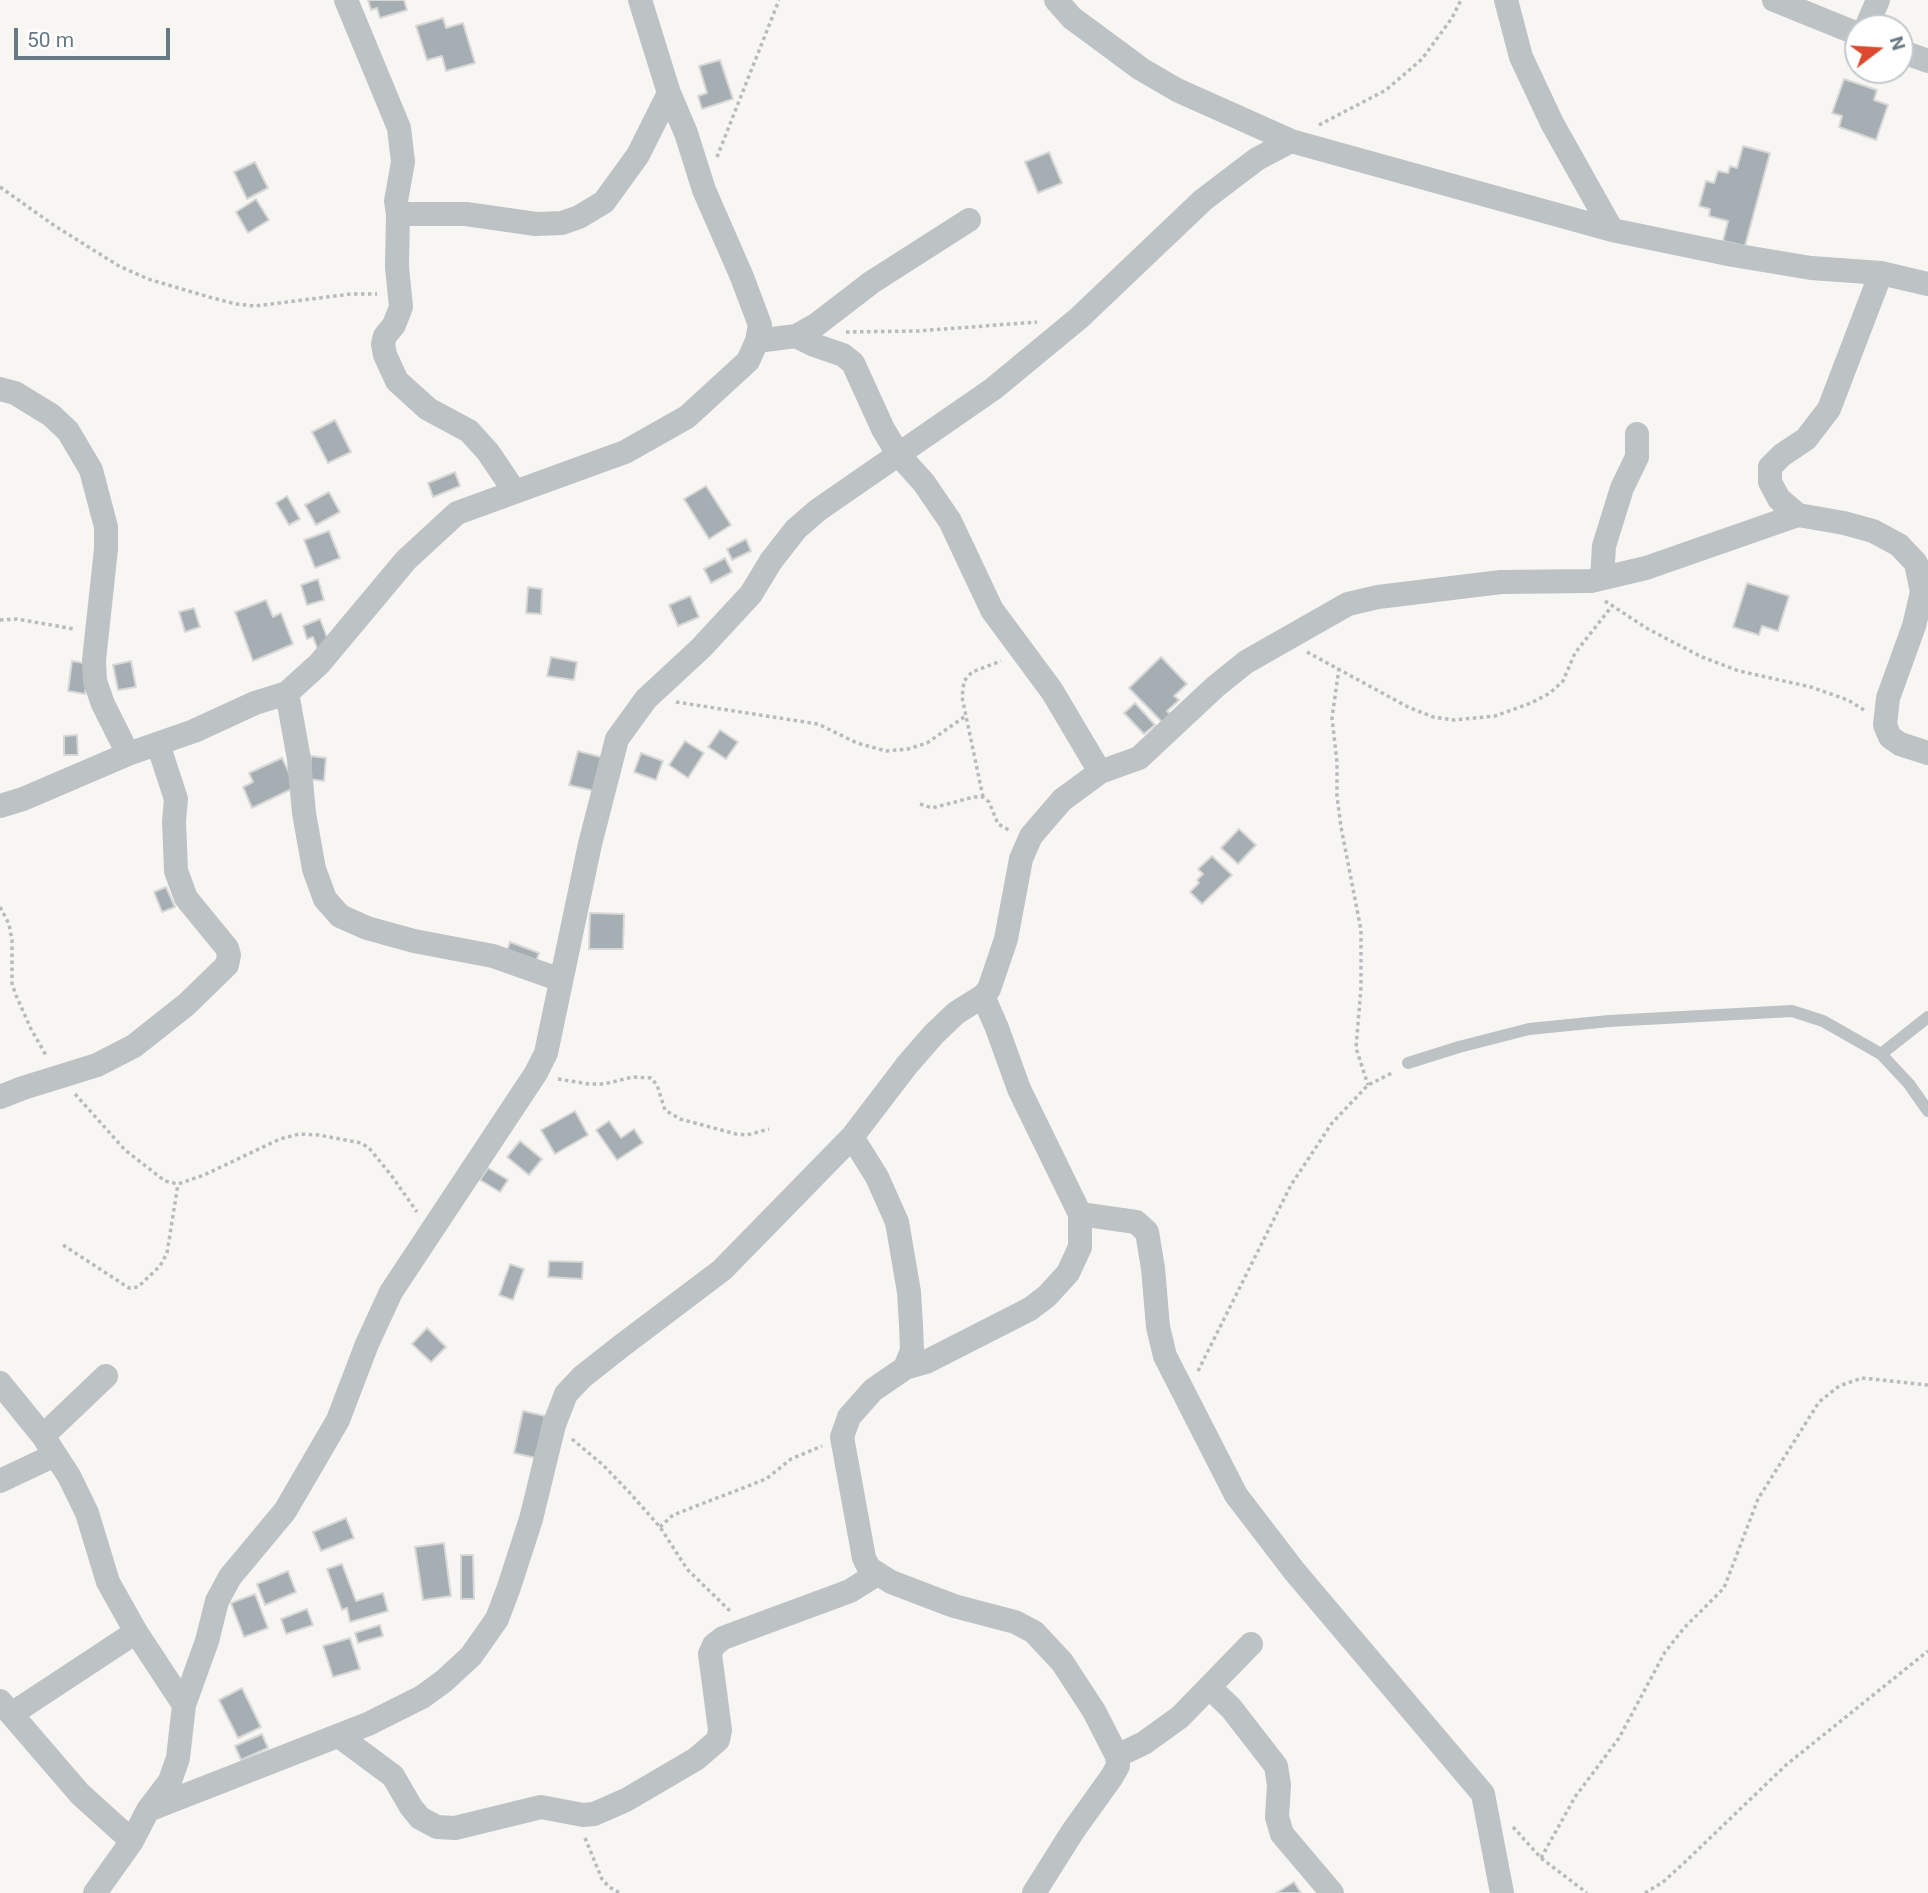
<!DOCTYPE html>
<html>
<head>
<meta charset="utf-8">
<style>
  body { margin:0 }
  #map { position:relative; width:1928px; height:1893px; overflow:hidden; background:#f7f6f3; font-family:Roboto,sans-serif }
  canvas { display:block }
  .north { position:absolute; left:1844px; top:14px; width:70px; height:70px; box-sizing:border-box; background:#fff; border:2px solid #c2c9cd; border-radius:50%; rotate:73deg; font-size:19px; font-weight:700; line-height:28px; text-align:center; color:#677983 }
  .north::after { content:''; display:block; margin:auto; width:24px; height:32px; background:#dc492e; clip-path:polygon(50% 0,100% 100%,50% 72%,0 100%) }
  .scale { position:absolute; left:14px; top:28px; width:156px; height:32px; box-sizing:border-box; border:4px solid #677983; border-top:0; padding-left:9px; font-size:21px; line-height:24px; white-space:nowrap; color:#677983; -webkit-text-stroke:5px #fff; paint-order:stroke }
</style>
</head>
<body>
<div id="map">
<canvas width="1928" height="1893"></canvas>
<div class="north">N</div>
<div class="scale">50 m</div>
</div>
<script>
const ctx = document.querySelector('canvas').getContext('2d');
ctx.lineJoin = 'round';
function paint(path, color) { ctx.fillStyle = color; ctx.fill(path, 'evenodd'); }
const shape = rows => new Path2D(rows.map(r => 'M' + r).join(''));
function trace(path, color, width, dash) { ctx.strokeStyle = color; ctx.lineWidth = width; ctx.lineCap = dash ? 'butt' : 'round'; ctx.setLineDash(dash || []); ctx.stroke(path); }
const building = shape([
  [368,0,404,0,407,10,380,18,377,8,371,10,368,0],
  [443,18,446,28,463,23,475,63,446,71,442,56,427,60,416,26,443,18],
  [720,60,733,99,702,109,698,96,707,93,699,66,720,60],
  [1844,79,1877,90,1874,100,1888,105,1876,140,1839,127,1842,116,1832,113,1844,79],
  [1743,146,1770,153,1745,246,1723,241,1728,221,1709,216,1710,209,1699,206,1706,181,1714,183,1718,171,1728,173,1730,166,1737,168,1743,146],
  [1049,152,1062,183,1038,193,1025,162,1049,152],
  [255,162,268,188,247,199,234,172,255,162],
  [256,199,269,220,248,233,236,212,256,199],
  [335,420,351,452,328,463,312,432,335,420],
  [455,472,460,486,433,497,428,483,455,472],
  [706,486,731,525,709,539,684,499,706,486],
  [329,492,340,512,316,525,305,505,329,492],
  [287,496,300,519,289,525,276,503,287,496],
  [329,531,340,558,315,568,304,540,329,531],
  [746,539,751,551,732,560,727,549,746,539],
  [725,558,732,572,711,583,704,569,725,558],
  [318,579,324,600,307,605,301,585,318,579],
  [1747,583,1789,596,1778,631,1762,626,1759,635,1733,627,1747,583],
  [528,587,542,589,541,614,526,613,528,587],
  [690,596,699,617,678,626,669,605,690,596],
  [266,600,273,617,281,613,293,644,253,661,235,612,266,600],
  [194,608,200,627,185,632,179,612,194,608],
  [320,619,330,645,318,650,313,637,307,639,303,626,320,619],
  [551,657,577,662,574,680,547,676,551,657],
  [1161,657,1187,684,1174,696,1179,700,1167,711,1171,715,1163,723,1129,688,1161,657],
  [72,661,89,664,85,694,68,691,72,661],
  [131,661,136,687,118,690,113,665,131,661],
  [1135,703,1155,725,1144,734,1124,713,1135,703],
  [720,730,738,742,726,759,708,747,720,730],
  [77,735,78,755,64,755,64,736,77,735],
  [685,741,704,753,688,778,669,765,685,741],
  [578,751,604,758,595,791,569,785,578,751],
  [641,753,663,761,656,780,634,772,641,753],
  [311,756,326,758,324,781,309,779,311,756],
  [282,758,296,787,252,808,243,787,253,782,249,773,282,758],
  [1239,829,1256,845,1238,864,1221,848,1239,829],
  [1212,856,1232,875,1202,904,1190,892,1199,883,1197,880,1203,874,1198,869,1212,856],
  [166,887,175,907,162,912,154,892,166,887],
  [590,913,624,914,623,949,589,949,590,913],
  [510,942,539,953,535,964,506,953,510,942],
  [575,1111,588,1135,555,1154,541,1130,575,1111],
  [609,1121,621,1138,634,1129,643,1143,617,1160,596,1130,609,1121],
  [520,1141,542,1159,529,1175,507,1157,520,1141],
  [488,1168,508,1180,500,1192,480,1180,488,1168],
  [549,1261,583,1262,582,1279,548,1277,549,1261],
  [510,1264,524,1269,513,1300,499,1295,510,1264],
  [427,1328,446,1347,431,1362,412,1344,427,1328],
  [523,1411,545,1416,536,1458,514,1453,523,1411],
  [346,1518,354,1538,321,1551,313,1532,346,1518],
  [444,1543,451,1596,423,1600,415,1547,444,1543],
  [461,1555,473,1555,474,1599,461,1599,461,1555],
  [342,1564,356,1601,383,1593,388,1611,350,1622,347,1608,342,1610,327,1569,342,1564],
  [288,1571,296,1592,265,1605,257,1584,288,1571],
  [255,1594,268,1628,244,1637,231,1603,255,1594],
  [307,1609,313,1625,286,1634,281,1619,307,1609],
  [380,1625,383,1636,358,1643,355,1633,380,1625],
  [350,1638,360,1669,333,1677,323,1646,350,1638],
  [242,1688,261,1727,238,1738,219,1700,242,1688],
  [262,1734,268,1748,241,1760,235,1746,262,1734],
  [1294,1882,1301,1893,1276,1893,1294,1882]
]);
paint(building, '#a5aeb3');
trace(building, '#d8d8d6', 2);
trace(shape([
  [1319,125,1386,90,1422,59,1452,18,1461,0],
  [717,157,779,0],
  [0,187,55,226,119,266,148,279,209,297,236,304,255,306,351,294,377,294],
  [846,332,918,331,1037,322],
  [1605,601,1648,629,1702,657,1739,671,1811,687,1848,700,1864,710],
  [0,620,17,619,74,629],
  [1307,652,1408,707,1433,717,1454,720,1495,716,1531,703,1550,693,1563,681,1575,653,1612,606],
  [1339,668,1332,718,1337,762,1337,796,1341,827,1361,930,1361,987,1356,1048,1368,1085],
  [676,702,818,724,857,743,886,751,908,749,927,743,967,715],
  [983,797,962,697,964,681,972,672,1001,661],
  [920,804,932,808,974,797,983,797,989,802,998,824,1009,830],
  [0,907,9,924,12,940,12,983,15,993,31,1029,47,1057],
  [558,1079,589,1084,604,1084,633,1077,651,1078,657,1085,665,1110,680,1119,736,1134,747,1135,769,1129],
  [75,1094,125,1150,165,1181,178,1184,204,1175,280,1139,299,1134,319,1135,361,1143,369,1148,391,1175,417,1212],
  [63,1245,129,1288,138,1287,160,1266,167,1253,178,1184],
  [1198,1371,1291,1185,1332,1123,1368,1085,1394,1072],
  [572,1439,603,1465,629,1492,660,1527,687,1569,732,1613],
  [660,1527,673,1515,766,1479,791,1459,822,1446],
  [1513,1827,1541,1858,1587,1893],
  [585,1838,602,1879,609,1887,620,1893],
  [1541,1858,1575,1797,1619,1738,1665,1652,1684,1628,1724,1588,1758,1499,1819,1402,1839,1386,1862,1378,1928,1385],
  [1645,1893,1663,1882,1684,1863,1786,1765,1928,1651]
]), '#b8bbbd', 3.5, [3.5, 3.5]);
trace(shape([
  [1881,1054,1928,1017],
  [1408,1063,1459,1047,1529,1029,1609,1021,1792,1011,1823,1021,1881,1054,1909,1084,1928,1111]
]), '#bdc2c5', 12);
trace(shape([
  [346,0,399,128,403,162,396,201,398,214,397,267,401,307,394,325,385,336,383,344,385,355,397,381,428,409,469,431,488,452,515,492],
  [1056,0,1072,18,1141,69,1177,90,1291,141],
  [1506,0,1521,57,1552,123,1612,230],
  [1774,0,1858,34],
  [1866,28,1878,0],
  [1900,51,1928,61],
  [398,214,466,214,536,224,562,223,579,217,604,202,638,155,669,93],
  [1881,273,1829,409,1806,439,1782,455,1770,467,1770,482,1779,499,1798,515,1844,523,1873,531,1899,545,1916,563,1922,592,1914,626,1888,698,1885,725,1890,737,1900,744,1928,753],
  [796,336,814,345,843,355,853,363,883,429,898,454,924,483,950,521,992,610,1052,691,1100,772],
  [757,341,796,336,816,325,872,282,969,220],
  [0,389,15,393,51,415,68,431,91,470,106,527,106,549,94,660,95,681,103,704,128,754],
  [1602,578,1604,546,1622,488,1637,457,1637,434],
  [287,693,299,759,304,813,314,869,325,899,340,916,367,928,414,941,493,956,561,980],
  [0,806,23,799,128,754,194,731,255,703,287,693,319,664,406,560,457,513,625,452,687,417,748,361,757,341,760,325,742,277,704,190,686,133,669,93,640,0],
  [0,1097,23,1088,97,1065,134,1046,187,1004,227,965,229,955,227,948,186,898,176,871,174,821,176,799,158,744],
  [852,1137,877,1177,897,1222,909,1292,911,1325,912,1350,905,1368,873,1390,849,1417,842,1437,864,1558,869,1568,891,1582,954,1606,1015,1622,1034,1632,1062,1662,1094,1711,1117,1756,1118,1766,1111,1778,1073,1831,1034,1893],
  [1080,1214,1136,1222,1147,1232,1153,1268,1158,1327,1165,1356,1236,1495,1295,1572,1483,1794,1502,1893],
  [905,1368,926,1362,1030,1309,1047,1296,1068,1273,1080,1247,1080,1214,1019,1089,997,1028,983,996],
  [0,1383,43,1436,69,1476,87,1513,108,1582,136,1632,184,1705],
  [43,1436,106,1376],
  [0,1481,55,1455],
  [1209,1687,1231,1708,1276,1766,1279,1785,1277,1817,1282,1834,1332,1893],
  [0,1701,80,1794,132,1841],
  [13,1713,136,1632],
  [339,1736,393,1776,411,1807,420,1818,437,1827,455,1828,541,1807,583,1815,594,1814,626,1800,696,1759,718,1740,720,1730,710,1654,714,1645,723,1638,850,1591,877,1574],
  [1117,1756,1144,1743,1180,1717,1251,1644],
  [148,1810,368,1724,422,1697,444,1681,471,1656,497,1619,509,1587,531,1519,554,1425,566,1394,582,1377,620,1347,722,1270,852,1137,907,1065,934,1034,956,1013,983,996,989,989,1006,939,1021,859,1031,836,1062,800,1100,772,1139,758,1215,687,1246,662,1348,604,1378,597,1501,582,1591,581,1646,568,1798,515],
  [95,1893,132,1841,148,1810,170,1781,178,1758,184,1705,207,1641,217,1601,230,1577,285,1511,338,1420,367,1344,391,1292,536,1073,546,1053,590,844,617,739,646,699,701,648,751,594,771,561,796,529,818,510,993,389,1079,318,1203,200,1257,159,1291,141,1612,230,1733,255,1811,268,1881,273,1928,284]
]), '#bdc2c5', 24);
</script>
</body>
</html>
